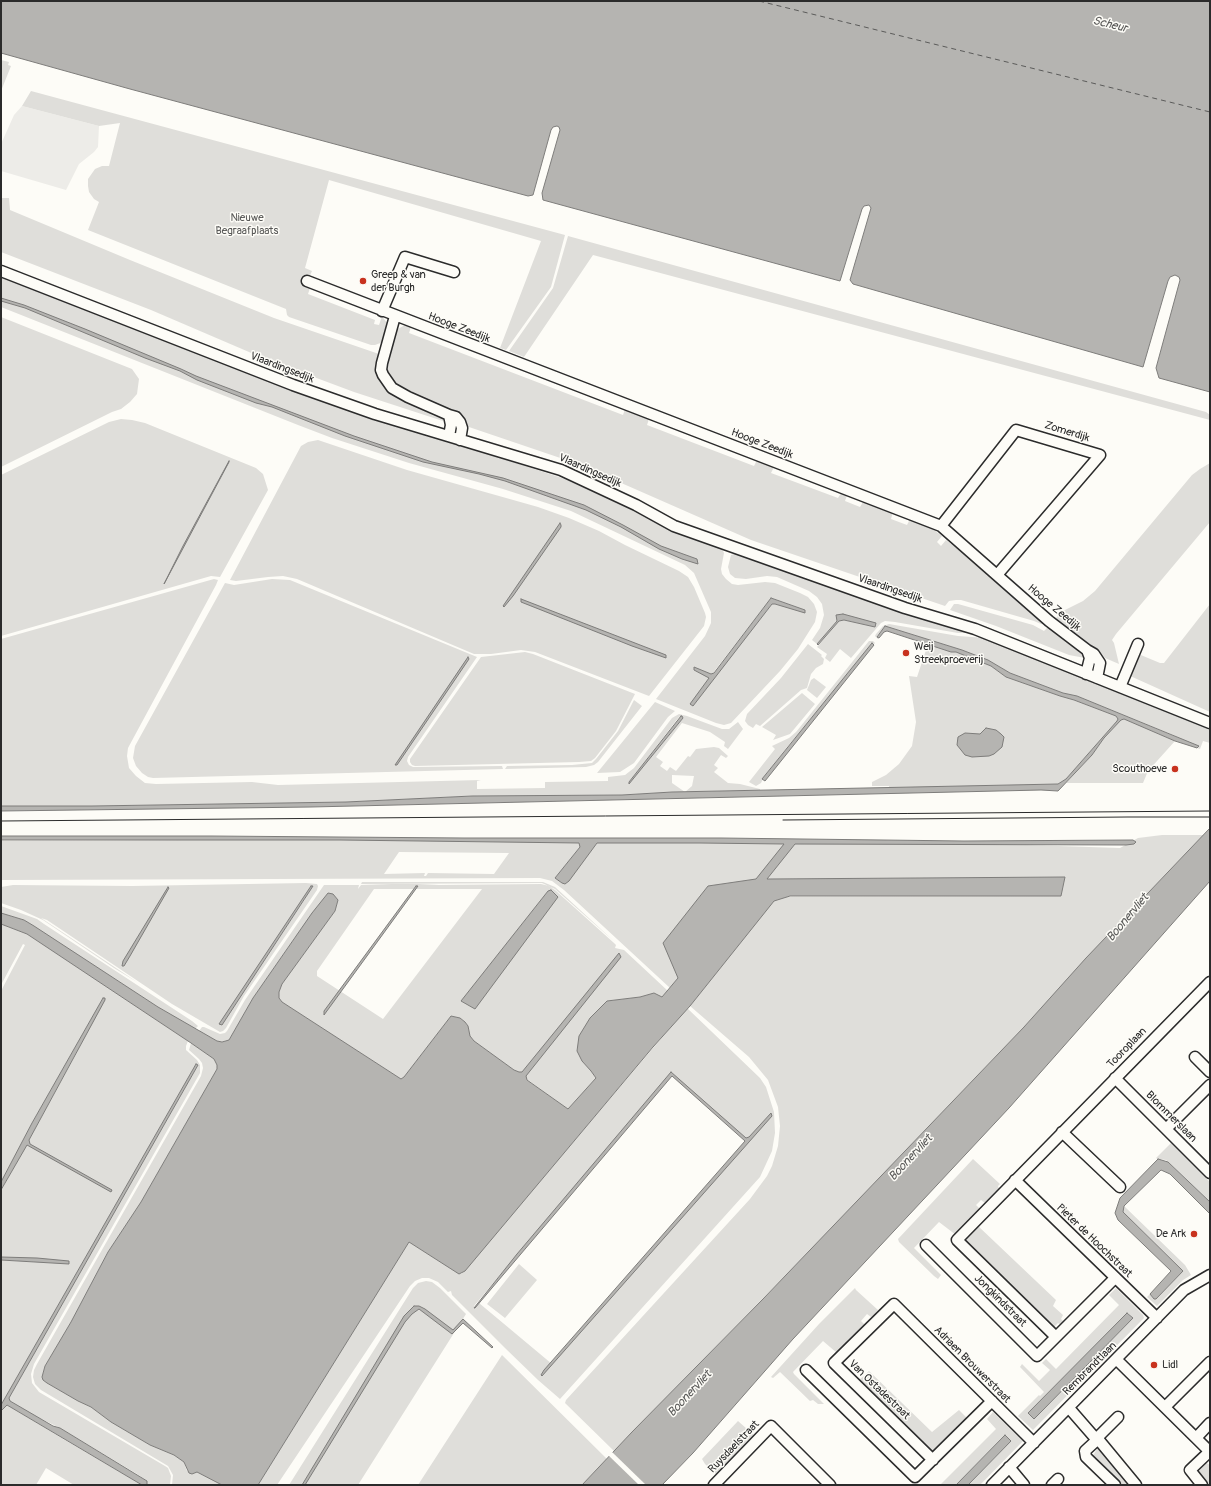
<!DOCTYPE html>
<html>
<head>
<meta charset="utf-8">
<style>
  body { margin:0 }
  #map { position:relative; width:1211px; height:1486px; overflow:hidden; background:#fdfcf7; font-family:Pangolin,sans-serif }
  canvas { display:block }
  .frame { position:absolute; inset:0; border:2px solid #2b2b2b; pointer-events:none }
</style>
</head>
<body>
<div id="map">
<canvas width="1211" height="1486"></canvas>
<div class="frame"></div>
</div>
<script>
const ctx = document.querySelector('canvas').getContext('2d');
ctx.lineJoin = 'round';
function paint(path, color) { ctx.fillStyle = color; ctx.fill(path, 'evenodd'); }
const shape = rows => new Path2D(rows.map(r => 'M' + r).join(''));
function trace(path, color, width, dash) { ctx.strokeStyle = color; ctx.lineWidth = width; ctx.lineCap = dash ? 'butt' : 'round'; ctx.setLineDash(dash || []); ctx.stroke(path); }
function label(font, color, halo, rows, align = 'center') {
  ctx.font = font + ' Pangolin,sans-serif'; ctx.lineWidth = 3; ctx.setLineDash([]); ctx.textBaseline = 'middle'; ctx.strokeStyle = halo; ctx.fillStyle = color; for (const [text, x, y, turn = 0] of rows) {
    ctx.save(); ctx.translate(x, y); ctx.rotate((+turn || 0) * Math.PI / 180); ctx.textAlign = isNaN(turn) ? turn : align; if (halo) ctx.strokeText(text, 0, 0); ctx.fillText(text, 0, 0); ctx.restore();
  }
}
paint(shape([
  [22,106,99,126,98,147,94,152,79,164,66,190,1,171,1,144,14,115]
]), '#edece8');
paint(shape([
  [1,60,9,62,8,65,11,66,1,91],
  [31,91,565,235,551,287,506,350,500,348,541,241,329,180,305,268,312,271,305,286,310,288,308,294,375,320,374,324,379,325,382,316,387,323,383,342,375,345,371,345,289,317,287,315,286,309,88,230,99,202,94,199,89,192,88,186,88,179,95,169,102,166,109,166,120,123,99,126,22,106],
  [1,198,9,198,10,210,130,260,274,318,379,354,376,369,380,379,386,388,399,398,434,416,444,419,443,421,354,392,263,358,151,310,1,252],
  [568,236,1206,412,1210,415,1210,420,593,255,524,357,509,351,553,288],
  [1,276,452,442,565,479,667,526,721,547,724,553,721,569,722,574,726,579,732,584,738,585,765,582,775,583,800,593,808,597,814,604,817,612,815,622,798,649,780,671,731,723,724,725,716,723,656,699,705,636,711,623,711,612,694,573,685,565,571,511,503,489,409,463,332,438,298,425,1,307],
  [771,598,805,610,775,604,772,604,715,676,713,673],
  [1,317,132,369,139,379,137,394,130,402,121,409,112,412,1,467],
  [405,325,411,327,409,333,623,415,625,409,649,419,647,425,754,466,757,460,774,467,771,473,838,498,841,493,847,495,845,501,860,507,863,502,893,512,891,519,907,525,910,519,930,527,942,536,937,542,941,546,946,540,984,570,1045,624,1041,624,1034,621,961,600,956,600,949,601,945,606,751,540,578,464,466,426,461,414,418,398,392,382,387,369,386,359,396,330],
  [121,419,132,420,145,423,256,468,263,474,268,490,220,577,211,576,1,636,1,475,109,422],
  [318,440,407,470,538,507,569,518,599,531,625,545,679,571,688,577,694,587,705,613,706,617,704,626,649,696,535,652,521,650,491,654,474,654,297,579,283,576,268,577,236,581,230,580,301,446,308,442],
  [1210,463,1210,522,1116,634,1112,640,1114,643,1119,664,1105,658,1099,650,1078,637,1056,618,1063,611,1083,601,1095,591,1192,475,1200,469],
  [737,553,845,592,970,632,970,633,958,633,895,622,885,621,881,623,851,658,840,649,830,662,825,658,827,654,817,647,839,621,844,620,875,627,836,616,837,621,817,644,812,640,820,628,824,615,822,604,817,597,809,591,777,577,767,576,746,579,735,578,730,574,728,567,731,555],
  [214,579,218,580,216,585,128,748,127,756,129,768,136,776,145,783,156,784,252,782,278,785,481,780,477,781,477,789,545,788,545,782,608,781,608,777,625,775,634,768,672,718,679,714,687,716,722,729,729,729,738,722,743,729,728,749,724,746,725,742,710,732,682,723,656,757,663,762,660,766,667,771,670,767,676,771,688,756,690,757,696,749,714,747,719,748,728,756,726,758,721,755,714,765,718,768,714,772,728,783,740,784,760,789,760,790,672,792,622,795,472,796,346,802,92,806,1,806,1,639],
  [682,716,683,718,629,784,629,782,679,717],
  [672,775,694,776,692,786,685,792,672,783],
  [272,579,290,580,477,657,408,757,407,761,409,765,413,767,502,766,503,769,153,778,148,777,142,773,136,766,133,758,135,746,225,583,234,585],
  [954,604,958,604,1033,625,1044,631,1048,627,1082,654,1085,658,1069,655,996,626,950,610],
  [1210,604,1210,712,1128,675,1136,653,1160,663,1164,663],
  [889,624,958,636,986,638,1210,728,1210,743,1203,741,1200,749,1197,748,1198,747,1173,735,1077,696,1063,693,1010,673,988,660,962,650,885,626,877,636,879,638,878,639,875,636,876,634,883,626],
  [869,641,873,641,875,643,788,746,765,775,761,783,756,786,749,782,775,749,772,746,789,738,796,732],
  [808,644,822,655,821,656,824,659,823,664,816,668,811,674,807,688,801,690,760,726,756,724,753,728,748,725,745,721,747,714,781,678],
  [928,644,951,652,956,652,991,666,1006,677,1060,696,1068,698,1116,716,1118,719,1117,721,1066,779,1058,784,889,788,889,786,872,786,872,782,886,775,899,764,912,746,916,722,909,676,917,677],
  [525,652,533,654,635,694,616,731,595,758,591,761,579,762,415,766,412,765,410,762,410,759,481,657],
  [814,678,826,687,817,698,807,690,811,680],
  [802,693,815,704,790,734,773,740,776,735,762,727],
  [634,700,642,706,598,762,594,765,586,767,505,769,507,766,572,765,592,763,596,759,618,731],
  [655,702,675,711,668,717,634,763,620,772,597,773],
  [1124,719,1175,741,1148,771,1143,783,1066,783,1092,755,1104,738,1121,720],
  [1162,835,1204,835,1141,900,1024,1027,821,1239,614,1451,565,1403,566,1400,750,1199,767,1176,772,1166,778,1146,780,1126,778,1107,768,1080,749,1057,690,1006,770,905,774,901,784,897,1061,896,1064,877,759,879,709,886,678,978,670,988,564,890,552,881,540,878,1,880,1,841,362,839,585,841,555,878,562,883,599,841,935,842,1120,848,1138,838],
  [399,852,509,853,494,874,428,873,426,876,424,876,425,873,384,874],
  [362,882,543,882,555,887,616,943,555,889,542,883,361,884],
  [306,883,317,884,318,886,317,890,244,996,226,1028,223,1031,220,1032,172,1004,47,920,41,918,137,982,114,968,43,920,21,910,1,903,1,887,13,885,132,886],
  [311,886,305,899,221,1025,221,1022],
  [392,884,418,884,439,885,541,884,549,886,555,890,614,943,616,945,615,948,624,950,668,991,662,997,654,993,640,997,607,1001,582,1061,591,1071,596,1078,568,1109,521,1075,519,1072,514,1070,474,1041,469,1035,468,1026,465,1022,460,1018,451,1016,404,1077,401,1079,282,1002,279,998,279,992,282,984,335,911,338,900,295,937,253,998,229,1040,219,1042,199,1031,202,1027,204,1027,220,1034,225,1033,227,1031,245,1000,324,885,359,885,358,889,361,885],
  [416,886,418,886,416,889,482,889,383,1019,317,976,317,971,374,889,414,889],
  [548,891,475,1009,462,1001],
  [1,906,37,919,44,924,192,1021,198,1026,195,1029,158,1007,24,920,1,913],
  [1,924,27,934,188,1041,186,1046,186,1050,197,1060,200,1065,200,1073,34,1364,31,1374,32,1383,39,1392,165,1466,168,1468,171,1476,170,1485,147,1485,147,1481,137,1474,60,1428,33,1415,10,1401,9,1398,198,1065,196,1064,1,1405,1,1260,69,1263,1,1257,1,1191,75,1056,103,998,32,1123,1,1182,1,991,25,945,23,944,1,985],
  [687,1008,760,1078,766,1087,774,1112,775,1133,772,1151,760,1177,560,1399,538,1380,505,1348,452,1295,451,1291,448,1292,438,1282,429,1278,422,1278,415,1281,410,1286,277,1485,258,1485,409,1242,455,1271,461,1274],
  [671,1073,749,1141,552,1364,479,1303,475,1308,474,1307,474,1306],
  [191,1043,214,1059,217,1065,217,1069,141,1202,108,1252,71,1322,45,1366,42,1378,47,1383,78,1401,91,1407,111,1422,150,1445,174,1455,184,1462,187,1471,197,1471,222,1485,172,1485,173,1475,168,1466,41,1390,35,1384,33,1377,34,1370,37,1364,201,1076,203,1068,202,1063,199,1059,189,1050],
  [1171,1143,1210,1182,1210,1202,1166,1160,1158,1159,1156,1158],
  [973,1159,1000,1184,998,1186,999,1189,985,1203,981,1200,976,1205,980,1209,960,1229,960,1233,956,1235,939,1222,914,1248,941,1275,938,1279,934,1276,899,1242,898,1239],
  [1124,1206,1185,1265,1191,1275,1183,1280,1157,1306,1147,1297,1150,1294,1154,1299,1156,1299,1183,1271,1123,1212],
  [977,1225,1056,1300,1053,1306,1063,1315,1061,1319,1065,1323,1062,1326,1058,1323,1054,1327,1057,1330,1053,1330,963,1240],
  [519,1264,537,1280,505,1318,487,1304],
  [426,1281,432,1282,440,1288,466,1314,358,1485,289,1485,413,1288,418,1283],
  [855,1288,856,1290,878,1310,873,1316,871,1317,867,1314,861,1321,865,1325,837,1353,823,1341,793,1372,794,1374,824,1404,818,1404,813,1400,810,1401,780,1372,773,1378,771,1377,819,1324],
  [1116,1288,1143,1315,1144,1318,1033,1430,1018,1416,1039,1395,1040,1396,1044,1392,1020,1367,1022,1364,1039,1381,1050,1370,1042,1363,1046,1359,1056,1369,1119,1305,1109,1295],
  [1128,1313,1133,1318,1043,1410,1034,1418,1028,1413],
  [502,1355,607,1459,582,1485,418,1485],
  [869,1371,932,1432,959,1410,968,1419,933,1456,858,1381],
  [7,1405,65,1440,142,1485,74,1485,46,1468,36,1485,1,1485,1,1411],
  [993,1412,1023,1441,980,1485,968,1485,1011,1441,1005,1435,956,1485,940,1485,996,1429,987,1419],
  [738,1421,756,1437,718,1476,705,1464,702,1459],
  [1099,1446,1129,1483,1128,1485,1121,1485,1092,1457],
  [1205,1462,1210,1465,1210,1485,1198,1471]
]), '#dfdeda');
const water = shape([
  [1,1,1210,1,1210,392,1159,378,1156,368,1180,280,1179,277,1175,275,1170,277,1168,281,1143,367,853,284,850,280,871,208,869,205,864,206,862,209,840,281,543,200,542,193,560,130,559,127,557,126,553,127,551,130,533,195,528,196,130,89,1,53,1,1],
  [1,298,24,305,85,329,181,369,196,376,354,436,432,462,503,478,584,505,623,525,661,546,697,559,698,564,682,559,659,549,621,527,586,510,505,481,479,474,423,462,345,436,272,407,256,403,197,380,180,371,145,358,25,308,1,301,1,298],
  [229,461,229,462,164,584,183,546,229,461],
  [560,523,561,525,561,527,513,596,504,607,503,606,560,523],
  [771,598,805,610,805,613,775,604,772,604,693,706,690,704,709,678,694,670,694,667,711,674,714,673,771,598],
  [521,599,666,655,666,658,632,646,521,602,521,599],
  [843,614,876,623,875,627,844,620,839,621,818,645,817,644,837,621,836,615,843,614],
  [885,626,962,650,988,660,1010,673,1063,693,1077,696,1199,746,1197,748,1175,741,1124,719,1121,720,1104,738,1092,755,1058,791,1041,790,311,807,1,811,1,806,92,806,346,802,472,796,622,795,672,792,1058,784,1066,779,1117,721,1118,719,1116,716,1074,700,1060,696,1006,677,991,666,956,652,951,652,887,631,884,632,879,638,877,637,885,626],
  [872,643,874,645,870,650,765,781,762,779,872,643],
  [468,657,469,659,397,765,395,765,468,657],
  [681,716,682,716,683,718,629,784,629,782,681,716],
  [986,728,996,730,1001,734,1004,737,1002,747,994,754,989,756,972,757,965,755,957,745,958,737,965,733,980,734,986,728],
  [1210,828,1210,881,1009,1108,793,1339,693,1453,662,1485,582,1485,632,1432,763,1299,1024,1027,1086,958,1210,828],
  [1,836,212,836,464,838,721,838,964,841,1133,840,1136,842,1134,844,1126,845,795,844,767,879,1065,877,1061,896,790,896,774,901,690,1006,653,1047,465,1271,459,1274,409,1242,258,1485,222,1485,197,1472,192,1474,189,1473,184,1462,174,1455,150,1445,111,1422,91,1407,78,1401,47,1383,43,1380,42,1377,45,1366,71,1322,108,1252,141,1202,217,1069,217,1065,214,1059,191,1043,27,934,1,924,1,913,24,920,34,926,158,1007,217,1041,222,1042,229,1040,253,998,312,913,328,893,333,894,338,900,335,911,282,984,279,992,279,998,282,1002,401,1079,404,1077,451,1016,460,1018,465,1022,468,1026,470,1036,474,1041,514,1070,519,1072,522,1072,619,953,621,957,526,1076,527,1080,568,1109,596,1078,591,1071,582,1061,577,1051,579,1036,590,1018,607,1001,640,997,654,993,662,997,678,978,663,943,708,886,756,879,784,844,700,843,597,843,569,881,565,884,562,883,555,878,580,847,579,843,340,840,1,840,1,836],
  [311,886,313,886,222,1025,219,1024,311,886],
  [416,886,418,886,324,1015,324,1011,416,886],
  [168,887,169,888,130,956,124,966,122,966,123,961,168,887],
  [551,890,558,897,475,1009,461,1001,548,891,551,890],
  [103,998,105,998,105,1000,29,1140,30,1144,112,1190,111,1192,27,1145,1,1190,1,1182,32,1123,103,998],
  [196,1064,198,1065,9,1398,10,1401,53,1426,60,1428,147,1481,147,1485,142,1485,7,1405,1,1411,1,1405,196,1064],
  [671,1072,746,1138,749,1137,771,1113,772,1116,542,1376,541,1375,544,1370,745,1141,672,1076,475,1308,474,1308,517,1254,671,1072],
  [1158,1159,1168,1162,1210,1202,1210,1214,1170,1174,1161,1170,1124,1206,1123,1212,1183,1271,1156,1299,1154,1299,1150,1294,1171,1271,1118,1220,1115,1213,1120,1198,1158,1159],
  [1,1257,37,1258,69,1261,69,1264,1,1260,1,1257],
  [414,1306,419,1306,425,1309,453,1330,463,1319,493,1347,492,1348,463,1323,452,1334,419,1309,412,1314,405,1322,305,1485,302,1485,404,1316,414,1306],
  [1127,1313,1133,1318,1043,1410,1034,1419,1028,1413,1127,1313],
  [1005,1435,1011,1441,968,1485,956,1485,1005,1435]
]);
paint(water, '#b5b4b1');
trace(water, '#7e7d7b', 1);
paint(shape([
  [611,1451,646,1485,639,1485,608,1455]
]), '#fdfcf7');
trace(shape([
  [759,1,1210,112]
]), '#5b5b5a', 1, [5, 4]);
const minor = shape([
  [1,271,293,385,375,414,561,470,636,505,674,526,905,608,975,629,1210,723],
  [307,281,941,526,1049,621,1087,650,1094,654,1100,663,1097,678],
  [382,311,405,257,454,272],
  [395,316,382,363,381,370,383,375,392,388,408,397,449,415,456,417,460,422,462,428,460,440],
  [449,436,451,425,449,415],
  [941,526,1016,430,1100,455,997,575],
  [1086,674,1090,658,1087,650],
  [1120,687,1138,644],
  [1195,1057,1210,1072],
  [1115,1078,1210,1173],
  [1166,1129,1210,1085],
  [1062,1132,1120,1187],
  [1015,1180,1157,1318],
  [926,1245,1037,1356,1115,1278],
  [1056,1337,957,1240,1210,982],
  [1117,1360,1210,1452],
  [806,1370,915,1477,992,1401],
  [1165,1407,1210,1362],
  [1069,1408,1096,1439,1098,1439,1136,1485],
  [1196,1438,1210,1423],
  [1096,1439,1118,1417],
  [1098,1439,1085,1451,1086,1457,1115,1485],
  [933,1460,834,1363,894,1304,1034,1443],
  [1009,1467,1024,1485],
  [714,1485,771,1426,830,1485],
  [992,1485,1184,1290,1210,1275],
  [1052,1485,1058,1479],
  [1202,1485,1190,1470,1210,1451]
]);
trace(minor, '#2b2b2b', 13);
trace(minor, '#fdfcf7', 10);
trace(shape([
  [783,820,1127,817,1210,817],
  [1,821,1210,811]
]), '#2b2b2b', 1);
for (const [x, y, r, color] of [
  [363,281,4,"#c8321e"],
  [906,653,4,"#c8321e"],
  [1175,769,4,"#c8321e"],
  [1194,1234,4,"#c8321e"],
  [1154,1365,4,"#c8321e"]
]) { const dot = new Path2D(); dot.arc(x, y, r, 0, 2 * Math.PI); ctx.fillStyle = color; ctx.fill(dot); trace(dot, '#fdfcf7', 1.5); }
label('11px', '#585857', '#fdfcf7', [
  ["Nieuwe",247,218],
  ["Begraafplaats",247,231]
]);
label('11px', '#2b2b2b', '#fdfcf7', [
  ["Greep & van",371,275],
  ["der Burgh",371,288],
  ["Weij",914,647],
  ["Streekproeverij",914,660],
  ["Scouthoeve",1167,769,"right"],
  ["De Ark",1186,1234,"right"],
  ["Lidl",1162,1365]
], 'left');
label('11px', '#2b2b2b', '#fdfcf7', [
  ["Hooge Zeedijk",459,328,21],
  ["Vlaardingsedijk",282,368,21],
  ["Zomerdijk",1067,432,17],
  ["Hooge Zeedijk",762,444,21],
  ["Vlaardingsedijk",590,471,24],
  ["Vlaardingsedijk",890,589,19],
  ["Hooge Zeedijk",1054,608,40],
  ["Tooroplaan",1127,1048,-46],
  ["Blommerslaan",1171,1117,45],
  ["Pieter de Hoochstraat",1094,1241,44],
  ["Jongkindstraat",1000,1301,45],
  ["Adriaen Brouwerstraat",972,1365,45],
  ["Rembrandtlaan",1090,1369,-45],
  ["Van Ostadestraat",879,1390,44],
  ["Ruysdaelstraat",734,1447,-46]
]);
label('italic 12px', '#5b5b5a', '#fdfcf7', [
  ["Scheur",1110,25,14],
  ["Boonervliet",1128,918,-50],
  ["Boonervliet",911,1158,-47],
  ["Boonervliet",690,1394,-47]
]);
</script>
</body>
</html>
